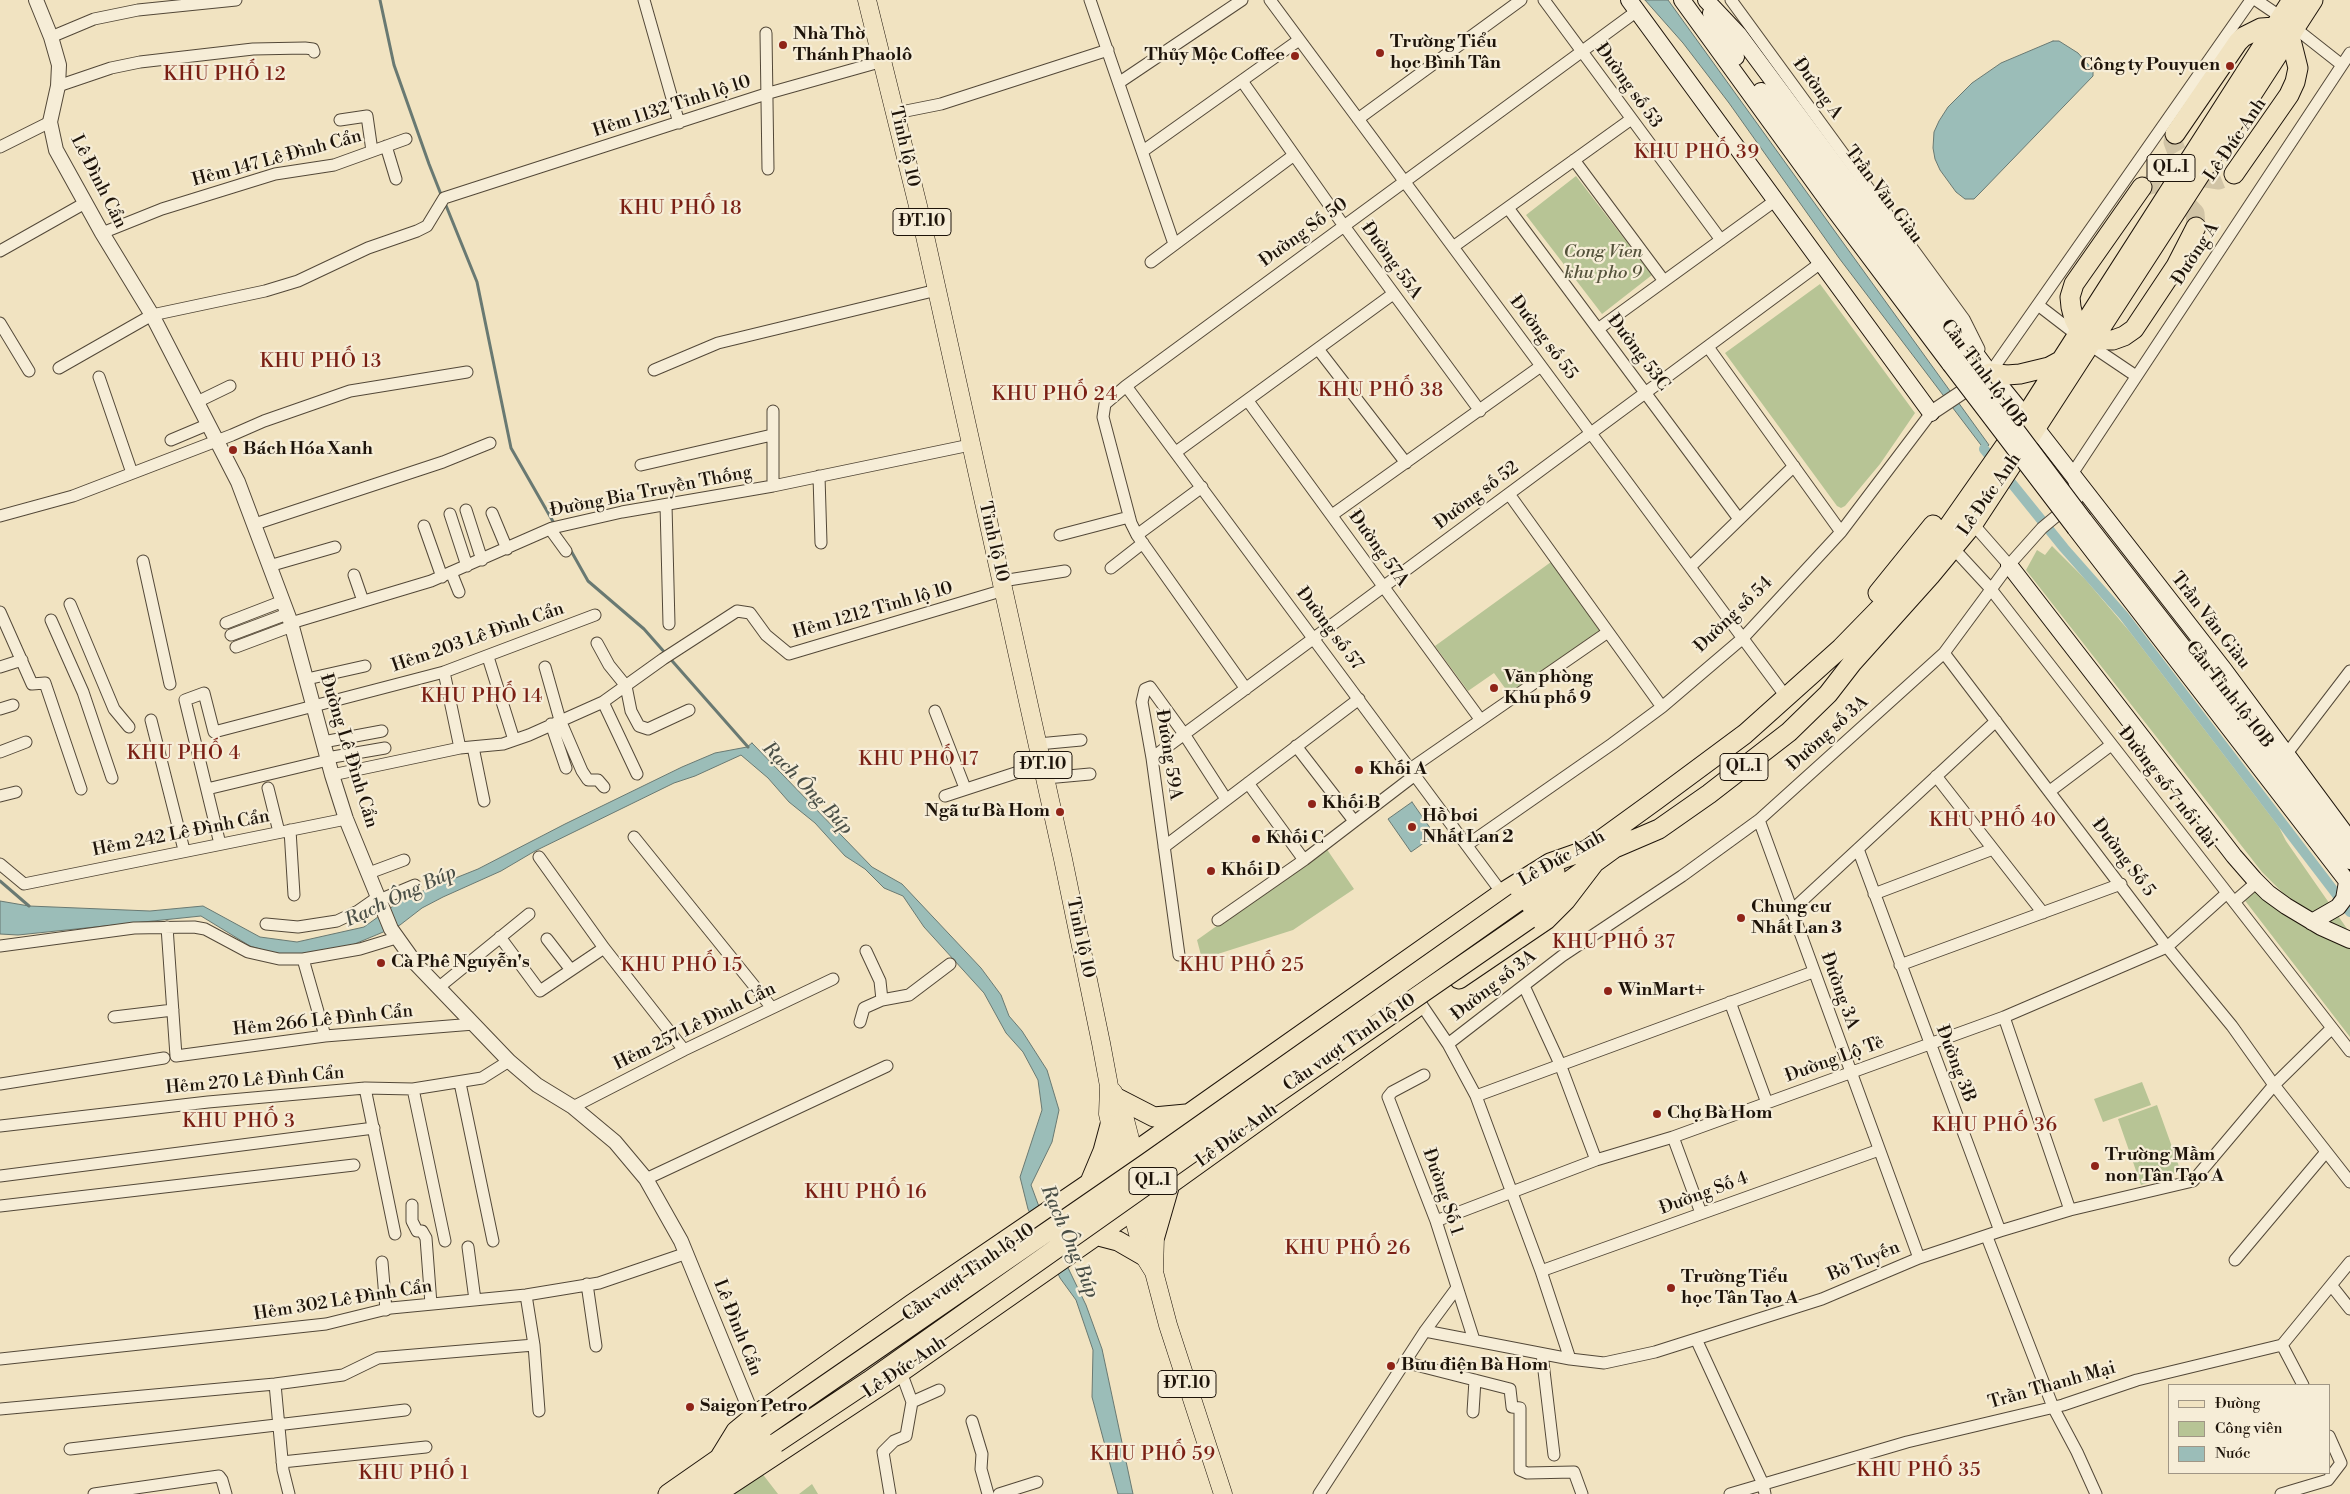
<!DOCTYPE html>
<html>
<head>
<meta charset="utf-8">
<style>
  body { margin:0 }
  #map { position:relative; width:2350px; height:1494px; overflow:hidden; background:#f1e3c1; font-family:"Libre Bodoni",serif }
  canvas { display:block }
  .legend { position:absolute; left:2168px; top:1384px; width:162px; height:90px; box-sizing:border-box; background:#f6edd7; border:1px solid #a09685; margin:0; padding:6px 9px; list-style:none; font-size:15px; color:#1e140a }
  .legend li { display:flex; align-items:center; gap:10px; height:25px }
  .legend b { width:25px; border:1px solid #a09685 }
</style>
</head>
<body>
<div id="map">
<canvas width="2350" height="1494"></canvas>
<ul class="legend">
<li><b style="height:6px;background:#f1e3c1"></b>Đường</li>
<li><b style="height:14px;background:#b7c495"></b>Công viên</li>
<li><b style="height:14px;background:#9bbdb8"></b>Nước</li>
</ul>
</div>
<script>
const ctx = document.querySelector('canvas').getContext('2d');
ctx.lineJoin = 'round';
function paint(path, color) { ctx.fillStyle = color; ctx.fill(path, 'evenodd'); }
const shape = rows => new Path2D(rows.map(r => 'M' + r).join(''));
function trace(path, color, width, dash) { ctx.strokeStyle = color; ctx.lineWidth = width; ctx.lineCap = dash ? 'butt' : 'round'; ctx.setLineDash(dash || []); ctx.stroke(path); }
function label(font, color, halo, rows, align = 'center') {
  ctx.font = font + ' "Libre Bodoni",serif'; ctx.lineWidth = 4.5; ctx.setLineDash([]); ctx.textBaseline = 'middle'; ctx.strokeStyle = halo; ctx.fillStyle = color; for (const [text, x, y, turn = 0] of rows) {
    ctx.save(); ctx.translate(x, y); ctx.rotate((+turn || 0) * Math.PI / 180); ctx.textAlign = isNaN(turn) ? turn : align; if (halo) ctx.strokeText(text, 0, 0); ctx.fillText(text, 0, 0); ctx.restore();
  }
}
paint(shape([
  [1576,176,1652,275,1602,314,1526,215],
  [1820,284,1915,413,1880,464,1845,506,1841,508,1837,506,1725,353],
  [2052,546,2085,579,2130,632,2279,827,2286,841,2350,933,2337,931,2302,906,2284,894,2262,872,2026,570,2037,550,2045,555],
  [1551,562,1600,630,1510,695,1494,673,1468,691,1435,646],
  [1326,848,1354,889,1293,930,1202,959,1197,940],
  [2257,887,2350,948,2350,1037,2243,898],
  [2142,1082,2151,1105,2103,1122,2094,1099],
  [2157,1105,2181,1172,2141,1185,2118,1119],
  [761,1472,778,1494,729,1494],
  [812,1484,818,1494,799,1494]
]), '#b7c495');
const water = shape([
  [1645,0,1668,0,1989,445,1984,449,1839,258,1729,103,1683,43,1645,0],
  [2053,41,2059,41,2078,53,2093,70,2093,76,1980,193,1974,199,1965,199,1956,192,1940,170,1935,159,1933,148,1934,132,1939,121,1948,107,1972,83,1988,72,2001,63,2053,41],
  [752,743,872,867,902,884,981,968,1001,995,1009,1016,1022,1031,1047,1070,1059,1110,1052,1142,1031,1185,1041,1212,1086,1305,1102,1349,1133,1494,1118,1494,1092,1397,1093,1350,1076,1300,1060,1278,1028,1209,1020,1177,1042,1110,1038,1080,1023,1052,1006,1033,984,993,924,927,903,896,884,888,865,869,845,856,815,823,789,802,768,778,741,755,695,776,674,783,535,851,501,871,443,897,422,908,400,925,345,948,283,956,250,946,201,916,18,935,0,934,0,901,29,906,150,911,203,906,260,937,297,942,364,927,403,899,478,869,565,824,682,767,715,753,747,747,752,743],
  [1412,802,1435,835,1411,852,1388,819,1412,802]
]);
paint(water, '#9bbdb8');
trace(water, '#697972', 1);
trace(shape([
  [380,0,394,65,429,164,442,197],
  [445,203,477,282,511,448,555,525],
  [570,549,588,581,644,629,748,747],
  [0,881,29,906]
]), '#697972', 3);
trace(shape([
  [1984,449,2064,548,2124,616,2350,912]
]), '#9bbdb8', 10);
trace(shape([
  [2175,134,2173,142,2176,150,2183,162,2193,172,2206,178,2219,180,2234,174],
  [2142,187,2156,183,2174,191,2195,213,2196,227]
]), '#d1c4a6', 19, [19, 9]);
const minor = shape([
  [644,0,679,123],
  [1090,0,1174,244],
  [1270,0,1787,698],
  [1544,0,1721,240],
  [1731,0,1964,319,1979,349],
  [2256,0,2281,17],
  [2295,28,2342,65],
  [766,33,768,169],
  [51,37,94,19,138,10,236,0],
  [1242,81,1344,226,1480,411],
  [1120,82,1242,0],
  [58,86,111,68,140,62,253,49,305,48,313,49,314,52],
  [896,113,941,104,1108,50],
  [1358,119,1521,0],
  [340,120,367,116,372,151],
  [386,146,396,179],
  [0,147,50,122],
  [1143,151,1299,40],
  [1574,160,1664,281],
  [1508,208,1739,519],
  [102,233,162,209,275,174,334,165,406,139],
  [1453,247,1630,120],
  [0,251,85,203],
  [1151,262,1294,155],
  [2038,305,2077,335],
  [0,323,29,371],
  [1598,329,1776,200],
  [2090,345,2136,376],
  [1708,347,1841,532],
  [1318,349,1406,463],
  [59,368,152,315,265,291,298,281,368,248,417,231,427,226,444,198,769,93,883,61],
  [1988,368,1990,373,2251,0],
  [654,370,718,343,937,290],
  [99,377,132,473],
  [1126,386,1502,893],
  [1248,401,1480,719],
  [197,402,230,386],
  [171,440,209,424],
  [1176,452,1393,294],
  [641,465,772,435],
  [819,476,821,543],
  [773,486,773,411],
  [1509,494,1662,707],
  [666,505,669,624],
  [466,510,482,560],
  [492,513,507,549],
  [450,514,467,566],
  [1332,515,1541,366],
  [0,516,73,496,232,435,264,421,350,391,467,372],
  [255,524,443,462,490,443],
  [1973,524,2009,565],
  [424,526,442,577],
  [550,529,566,551],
  [1060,535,1129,517],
  [1137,535,1202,487],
  [1953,548,1990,588,2350,1051],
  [143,561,170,684],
  [269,566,335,547],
  [1690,567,1794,466],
  [1111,568,1143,543],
  [451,572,459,592],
  [354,575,363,601],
  [1002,581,1065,571],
  [70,604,114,709,129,727],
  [0,612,32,684,45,683,81,789],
  [51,620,83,692,112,778],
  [226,623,283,601],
  [291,623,431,581,552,528,622,512,773,486,970,445],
  [231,635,287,614],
  [597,643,609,665,626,686,631,711,639,726,648,729,689,710],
  [236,647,292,626],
  [1944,653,2167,947,2232,1026,2274,1085,2350,1182],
  [488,657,514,740],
  [0,667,22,660],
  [545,667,560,720,582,771,588,780,598,780,604,787],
  [444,672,460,748],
  [307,679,365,666],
  [1246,689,1137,535,1131,523,1103,417,1105,404,1126,386,1637,11],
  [603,702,637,774],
  [0,709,13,705],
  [935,711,965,788],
  [151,720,184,850],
  [551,724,566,768],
  [323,742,382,731],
  [1038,744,1081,740],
  [1296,746,1354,821],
  [473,747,484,801],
  [0,752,26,742],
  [2285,756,2350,671],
  [327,758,385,748],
  [1152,758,1822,262],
  [1410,769,1608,632],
  [332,775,460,748,503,744,529,735,603,702,663,659,737,611,750,613,766,635,789,654,1004,590],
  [1936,776,2043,913],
  [1046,778,1090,774],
  [1248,783,1304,860],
  [268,788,279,832],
  [207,789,328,760],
  [2050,791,2111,745],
  [0,796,16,792],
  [945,796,1043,764],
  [1759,820,1919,1258],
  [290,830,294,895],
  [634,837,772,1008],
  [220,844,185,700,204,693,214,732,444,672,595,615],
  [1467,845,1612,744,1662,707,1743,638,1841,532,1931,413],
  [1164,847,1359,699],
  [1858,849,2000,1231],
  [539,857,604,948,684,1050],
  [0,864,24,884,346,819],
  [369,873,404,860],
  [1874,894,1993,849],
  [379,900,415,885],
  [2234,902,2257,882],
  [1791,911,1996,721],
  [1218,920,1304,860,1415,775],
  [266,924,298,927,337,921,358,911,378,897],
  [167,927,176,1056,325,1036,474,1024],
  [500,937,540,991,604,948],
  [547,939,571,970],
  [0,946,134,928,194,927,205,929,248,952,279,959,303,959,360,949,396,938],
  [1179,955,1152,758,1142,702,1145,689,1150,687,1184,734,1226,799],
  [303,959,325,1036],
  [1900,965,2121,884],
  [1524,986,1560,1064,1596,1160],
  [438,988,529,914],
  [882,1000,909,995,950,964],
  [1730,1002,1767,1103],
  [1421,1004,1448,1044,1476,1096,1541,1271,1570,1359],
  [114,1017,173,1010],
  [2004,1017,2070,1210],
  [860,1022,864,1008,882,1000,880,981,866,951],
  [1448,1044,1562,956,1682,876,1759,820,1944,653,2009,565,2042,528,2078,498,2072,474,2350,53],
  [1424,1075,1392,1092,1388,1097,1436,1221,1474,1340],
  [460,1083,493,1241],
  [0,1084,164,1058],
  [365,1088,395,1234],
  [413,1089,445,1241],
  [1476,1096,1813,972],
  [573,1107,684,1050,833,979],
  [0,1126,208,1102,365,1088,413,1089,482,1078,509,1061],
  [1673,1137,1701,1213],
  [0,1176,374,1128],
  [646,1179,887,1066],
  [412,1205,412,1221,417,1231,422,1231,426,1238,431,1304],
  [0,1206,354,1165],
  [1436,1221,1596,1160,1673,1137,2004,1017,2167,947,2227,893],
  [1987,1237,2053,1407,2077,1452,2096,1494],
  [468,1247,475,1300],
  [2235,1260,2326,1152],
  [382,1262,386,1310],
  [1541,1271,1879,1150],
  [587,1284,596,1346],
  [2331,1285,2350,1309],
  [526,1295,534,1345,539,1411],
  [1425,1331,1570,1359,1604,1363,1655,1352,1822,1299,1919,1258,2000,1231,2070,1210,2193,1181,2274,1085,2332,1028],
  [1696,1339,1763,1484,1765,1494],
  [2282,1345,2303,1385],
  [1542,1354,1554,1455],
  [0,1359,326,1324,391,1308,526,1295,599,1283,687,1253],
  [1404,1362,1510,1389,1512,1407,1520,1408,1520,1470,1527,1473,1574,1472,1582,1494],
  [275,1384,283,1470,289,1494],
  [912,1402,939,1390],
  [0,1409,275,1384,343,1375,378,1358,534,1345],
  [1473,1412,1475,1380],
  [972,1421,982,1454,981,1469,988,1494],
  [70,1449,405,1410],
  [282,1462,426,1447],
  [94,1494,219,1476,222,1480,226,1494],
  [890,1494,883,1452,894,1441,906,1436,912,1402,901,1372],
  [999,1494,1037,1482],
  [1319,1494,1425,1331,1456,1289],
  [1730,1494,1907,1442,2063,1405,2137,1380,2282,1345,2350,1262],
  [2281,1494,2328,1480,2341,1463,2329,1436]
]);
const tertiary = shape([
  [36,0,51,37,59,65,58,86,50,122,56,150,102,233,152,315,238,482,291,623,332,775,346,819,391,929,416,964,509,1061,537,1085,573,1107,615,1142,646,1179,681,1241,753,1417],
  [1931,413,1976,383]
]);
const secondary = shape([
  [1629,0,1931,413],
  [1682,0,1835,211,1950,364],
  [1706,0,1739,35,1990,373,2025,416],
  [1711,13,1726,43,1736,57],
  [1761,91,1960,355],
  [2036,428,2225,671,2350,840],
  [2084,520,2350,861],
  [2075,528,2350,885],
  [2009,565,2234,856,2254,879,2268,893,2286,906,2321,927,2350,940],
  [2312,922,2338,907,2344,899,2347,882]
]);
const primary = shape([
  [867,0,921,218,1063,859,1101,1043,1109,1086,1108,1114,1119,1163,1144,1256,1154,1272,1168,1325,1223,1494],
  [1113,1092,1122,1108,1155,1236,1154,1272]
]);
const trunk = shape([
  [2175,134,2238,42,2243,37,2261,28,2275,27],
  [2234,174,2289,95,2295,82,2298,68,2290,36],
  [2080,331,2074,319,2071,307,2070,297,2074,284,2142,187],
  [2093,340,2113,340,2124,336,2134,329,2176,266,2196,227],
  [1990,373,2007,375,2020,374,2049,367,2060,361],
  [1878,593,1933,525],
  [1617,847,1659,829,1709,794,1789,732,1828,694,1852,663,1930,576,1973,524,2032,434,2313,0],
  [1517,902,1555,872],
  [1525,913,1627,839],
  [1459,979,1546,920,1566,900,1595,862],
  [1119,1099,1154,1117,1186,1114],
  [1090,1182,1103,1151,1110,1125],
  [1094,1227,1095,1235,1118,1241,1144,1256],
  [1155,1236,1170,1184],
  [720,1457,736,1431,753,1417,912,1304,1119,1163,1502,893,1550,863,1587,850,1656,800,1745,734,1841,648,1884,604,1948,527,2023,420,2292,0],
  [668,1494,767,1425],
  [693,1494,774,1438],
  [716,1494,901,1372,1173,1182,1417,1007]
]);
trace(minor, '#534838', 13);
trace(tertiary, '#534838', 16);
trace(secondary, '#1e140a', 18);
trace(primary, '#1e140a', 19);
trace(trunk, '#1e140a', 21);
trace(minor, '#f6edd7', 11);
trace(tertiary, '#f6edd7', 14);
trace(secondary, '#f6edd7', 16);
trace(primary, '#f1e3c1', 18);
trace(trunk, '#f1e3c1', 19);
const secondaryBridge = shape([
  [1960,355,2084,520],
  [1950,364,2075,528]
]);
const trunkBridge = shape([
  [767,1425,1147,1163,1517,902],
  [776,1443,869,1381,1224,1130,1529,919]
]);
trace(secondaryBridge, '#1e140a', 18, []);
trace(trunkBridge, '#1e140a', 21, []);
trace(secondaryBridge, '#f6edd7', 16);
trace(trunkBridge, '#f1e3c1', 19);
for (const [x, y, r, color] of [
  [783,45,5,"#8f2418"],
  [1380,53,5,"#8f2418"],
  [1295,56,5,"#8f2418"],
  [2230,66,5,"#8f2418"],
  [233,450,5,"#8f2418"],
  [1494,688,5,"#8f2418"],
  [1359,770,5,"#8f2418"],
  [1312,804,5,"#8f2418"],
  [1060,812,5,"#8f2418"],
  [1412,827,5,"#8f2418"],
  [1256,839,5,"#8f2418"],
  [1211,871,5,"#8f2418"],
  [1741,918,5,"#8f2418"],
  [381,963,5,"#8f2418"],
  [1608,991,5,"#8f2418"],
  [1657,1114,5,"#8f2418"],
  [2095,1166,5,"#8f2418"],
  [1671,1288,5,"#8f2418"],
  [1391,1366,5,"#8f2418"],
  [690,1407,5,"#8f2418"]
]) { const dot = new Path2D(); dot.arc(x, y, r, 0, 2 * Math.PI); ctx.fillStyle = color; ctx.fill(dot); trace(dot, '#f6edd7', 2); }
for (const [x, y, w] of [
  [2171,168,48],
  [922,222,58],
  [1043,765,58],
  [1744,767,48],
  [1153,1181,48],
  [1187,1384,58]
]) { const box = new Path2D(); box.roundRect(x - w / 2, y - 13.5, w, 27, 4); ctx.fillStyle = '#f6edd7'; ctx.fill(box); trace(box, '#1e140a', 1); }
label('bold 16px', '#1e140a', null, [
  ["QL.1",2171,168],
  ["ĐT.10",922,222],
  ["ĐT.10",1043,765],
  ["QL.1",1744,767],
  ["QL.1",1153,1181],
  ["ĐT.10",1187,1384]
]);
label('bold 18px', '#1e140a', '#f6edd7', [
  ["Nhà Thờ",793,35],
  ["Thánh Phaolô",793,56],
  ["Trường Tiểu",1390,43],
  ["học Bình Tân",1390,64],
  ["Thủy Mộc Coffee",1285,56,"right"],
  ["Công ty Pouyuen",2220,66,"right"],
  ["Bách Hóa Xanh",243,450],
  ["Văn phòng",1504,678],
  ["Khu phố 9",1504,699],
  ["Khối A",1369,770],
  ["Khối B",1322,804],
  ["Ngã tư Bà Hom",1050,812,"right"],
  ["Hồ bơi",1422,817],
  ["Nhất Lan 2",1422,838],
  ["Khối C",1266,839],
  ["Khối D",1221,871],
  ["Chung cư",1751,908],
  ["Nhất Lan 3",1751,929],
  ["Cà Phê Nguyễn's",391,963],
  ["WinMart+",1618,991],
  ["Chợ Bà Hom",1667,1114],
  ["Trường Mầm",2105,1156],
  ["non Tân Tạo A",2105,1177],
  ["Trường Tiểu",1681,1278],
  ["học Tân Tạo A",1681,1299],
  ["Bưu điện Bà Hom",1401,1366],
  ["Saigon Petro",700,1407]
], 'left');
label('18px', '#1e140a', '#f6edd7', [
  ["Đường số 53",1628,86,54],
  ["Đường A",1817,89,54],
  ["Hẻm 1132 Tỉnh lộ 10",672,107,-18],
  ["Lê Đức Anh",2236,140,-56],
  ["Tỉnh lộ 10",904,147,77],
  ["Hẻm 147 Lê Đình Cẩn",277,159,-15],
  ["Lê Đình Cẩn",98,182,63],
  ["Trần Văn Giàu",1883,195,53],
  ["Đường Số 50",1304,233,-36],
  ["Đường A",2196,254,-57],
  ["Đường 55A",1391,261,54],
  ["Đường số 55",1543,338,53],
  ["Đường 53C",1638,353,53],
  ["Cầu Tỉnh lộ 10B",1983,374,53],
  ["Đường Bia Truyền Thống",651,492,-11],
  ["Lê Đức Anh",1990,495,-55],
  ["Đường số 52",1477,496,-37],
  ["Tỉnh lộ 10",993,542,77],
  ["Đường 57A",1378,549,54],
  ["Hẻm 1212 Tỉnh lộ 10",873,611,-16],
  ["Đường số 54",1734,615,-44],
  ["Trần Văn Giàu",2210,621,52],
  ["Đường số 57",1329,629,53],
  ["Hẻm 203 Lê Đình Cẩn",478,638,-19],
  ["Cầu Tỉnh lộ 10B",2229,695,52],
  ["Đường số 3A",1828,734,-42],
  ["Đường Lê Đình Cẩn",348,751,73],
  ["Đường 59A",1168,755,81],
  ["Đường số 7 nối dài",2167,788,52],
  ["Hẻm 242 Lê Đình Cẩn",181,834,-11],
  ["Đường Số 5",2123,858,53],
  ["Lê Đức Anh",1562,859,-29],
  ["Tỉnh lộ 10",1080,938,78],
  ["Đường số 3A",1494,986,-38],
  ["Đường 3A",1839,991,70],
  ["Hẻm 266 Lê Đình Cẩn",323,1021,-6],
  ["Hẻm 257 Lê Đình Cẩn",695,1027,-26],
  ["Cầu vượt Tỉnh lộ 10",1350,1043,-35],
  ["Đường Lộ Tẻ",1835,1060,-20],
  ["Đường 3B",1955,1064,69],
  ["Hẻm 270 Lê Đình Cẩn",255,1081,-5],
  ["Lê Đức Anh",1237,1136,-36],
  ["Đường Số 1",1442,1192,71],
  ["Đường Số 4",1704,1194,-20],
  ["Bờ Tuyến",1864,1262,-23],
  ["Cầu vượt Tỉnh lộ 10",969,1273,-35],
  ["Hẻm 302 Lê Đình Cẩn",343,1301,-9],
  ["Lê Đình Cẩn",737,1328,68],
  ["Lê Đức Anh",905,1368,-34],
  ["Trần Thanh Mại",2052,1386,-16]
]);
label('italic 18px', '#54523b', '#f6edd7', [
  ["Cong Vien",1603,253],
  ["khu pho 9",1603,274]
]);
ctx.letterSpacing = '1px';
label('19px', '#7a1f14', '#f6edd7', [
  ["KHU PHỐ 12",225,75],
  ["KHU PHỐ 39",1697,153],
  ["KHU PHỐ 18",681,209],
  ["KHU PHỐ 13",321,362],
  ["KHU PHỐ 38",1381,391],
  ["KHU PHỐ 24",1055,395],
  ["KHU PHỐ 14",482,697],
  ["KHU PHỐ 4",184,754],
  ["KHU PHỐ 17",919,760],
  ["KHU PHỐ 40",1993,821],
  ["KHU PHỐ 37",1614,943],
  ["KHU PHỐ 15",682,966],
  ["KHU PHỐ 25",1242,966],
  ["KHU PHỐ 3",239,1122],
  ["KHU PHỐ 36",1995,1126],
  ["KHU PHỐ 16",866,1193],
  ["KHU PHỐ 26",1348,1249],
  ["KHU PHỐ 59",1153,1455],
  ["KHU PHỐ 35",1919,1471],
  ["KHU PHỐ 1",414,1474]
]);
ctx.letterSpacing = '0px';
label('italic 19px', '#4a4f47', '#f6edd7', [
  ["Rạch Ông Búp",807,789,46],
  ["Rạch Ông Búp",401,897,-25],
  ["Rạch Ông Búp",1069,1242,67]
]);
</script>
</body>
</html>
